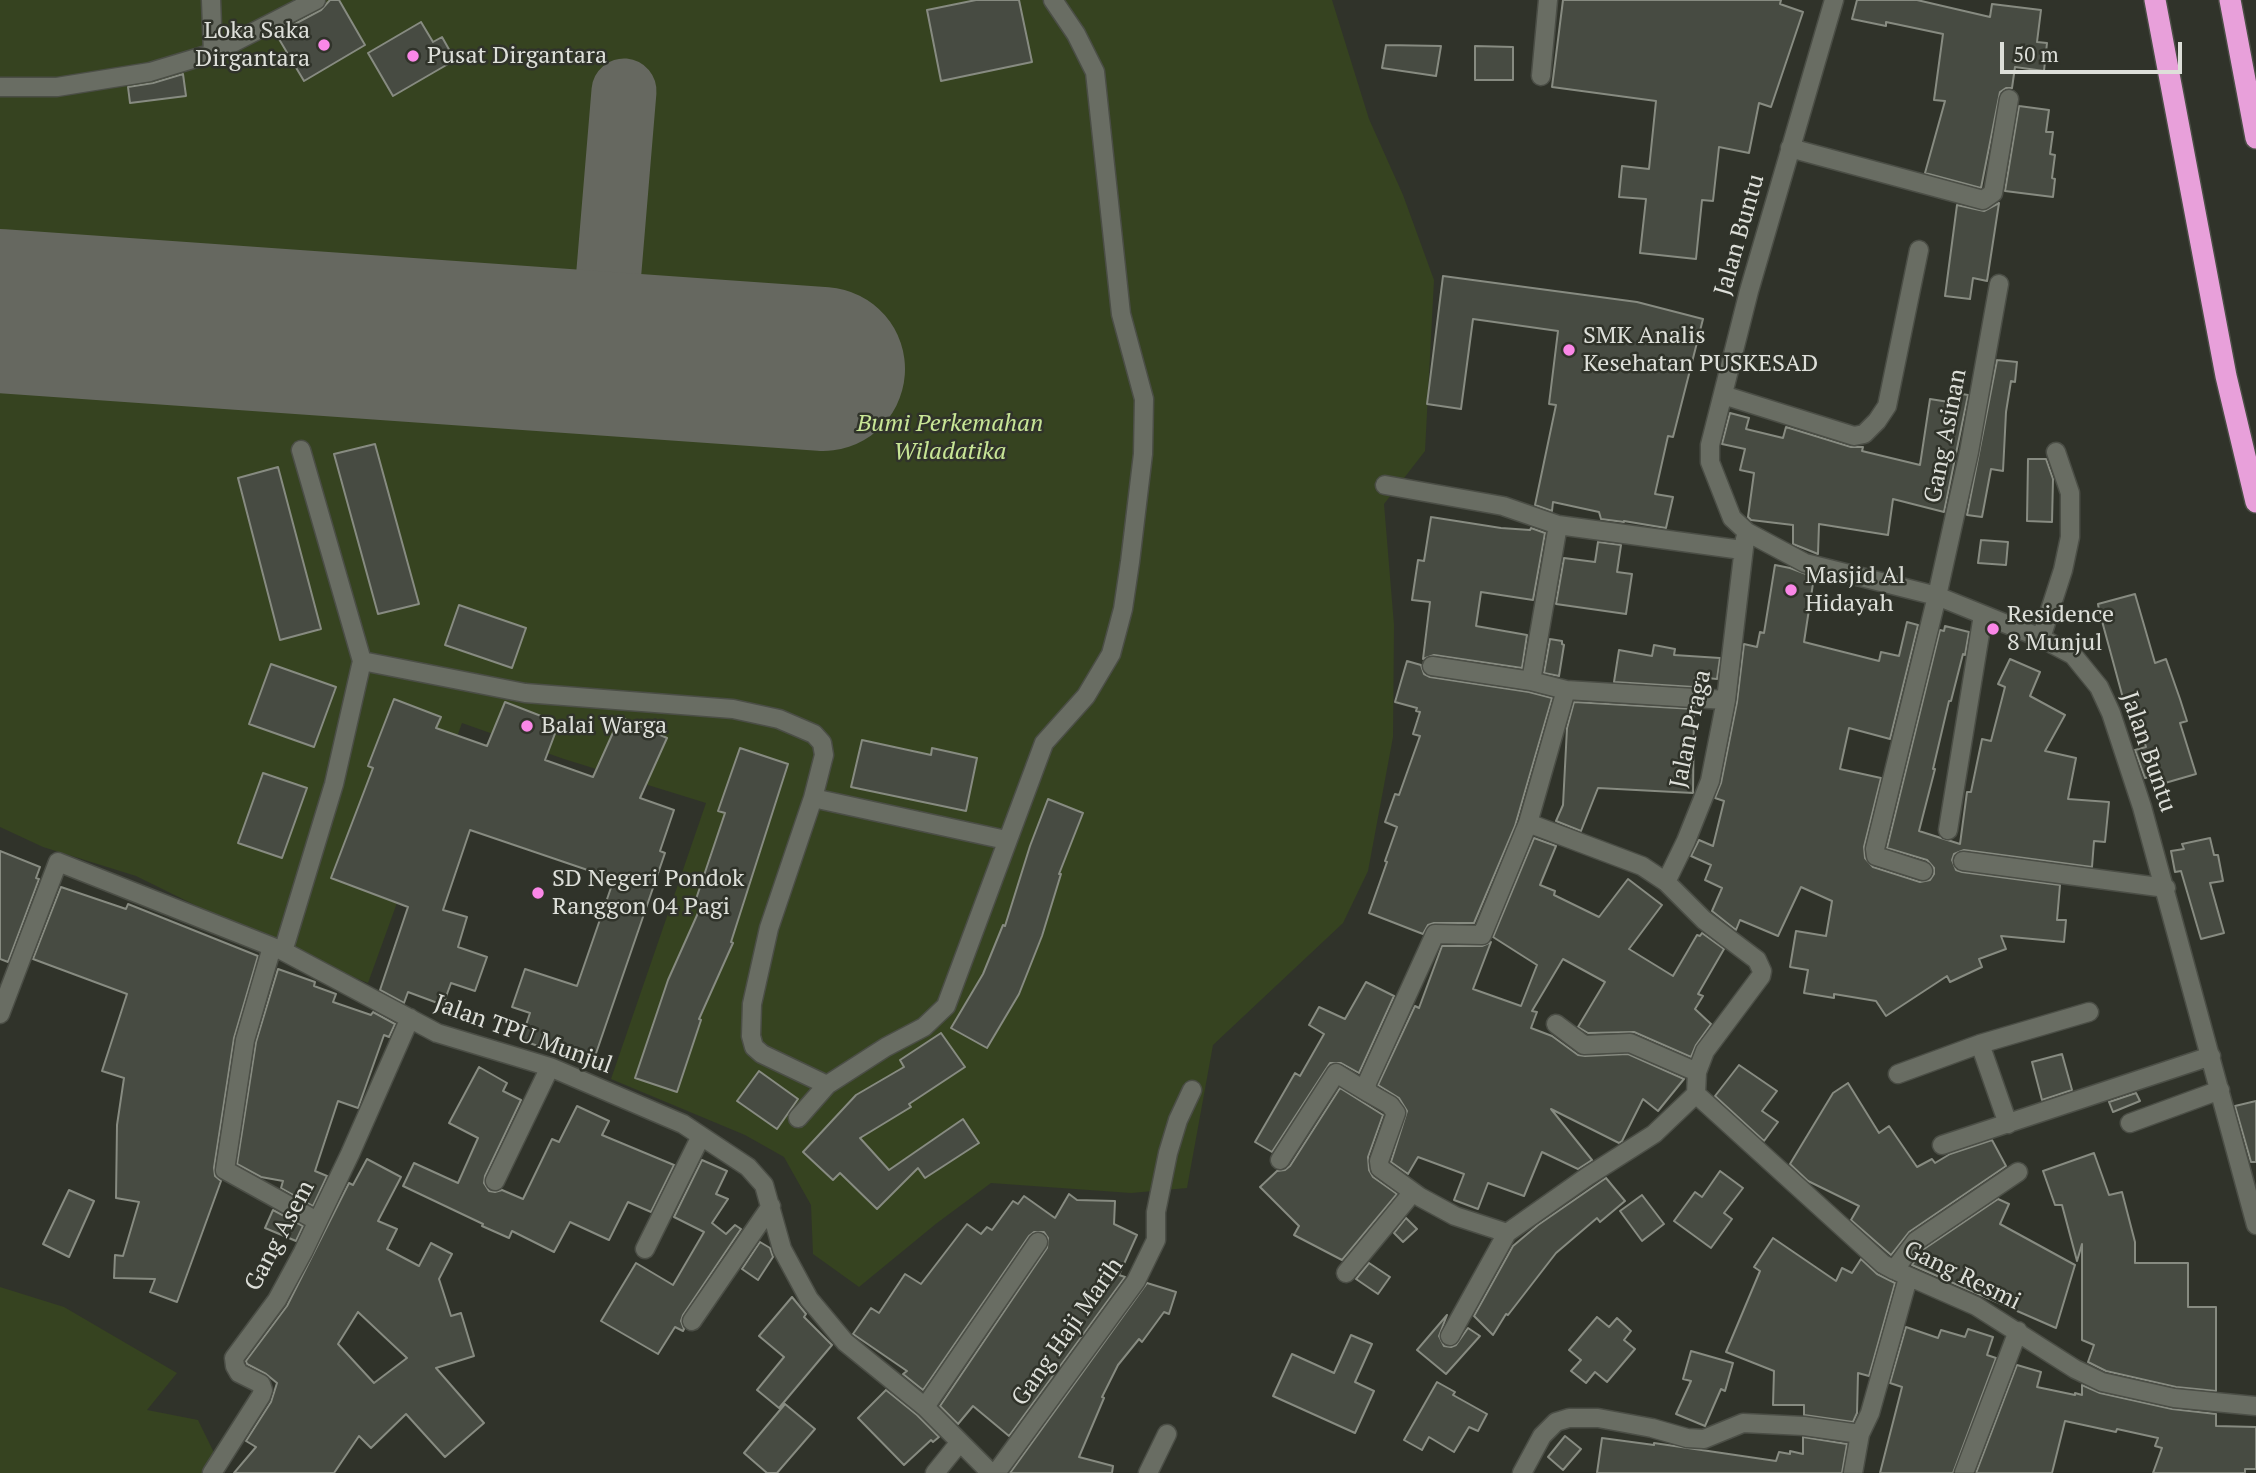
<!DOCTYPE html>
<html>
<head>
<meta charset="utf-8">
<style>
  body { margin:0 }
  #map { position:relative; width:2256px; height:1473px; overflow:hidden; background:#30332a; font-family:"PT Serif",serif }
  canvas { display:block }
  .scale { position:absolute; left:2000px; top:42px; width:182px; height:32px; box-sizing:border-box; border:4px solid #dddfd9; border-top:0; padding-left:9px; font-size:21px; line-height:24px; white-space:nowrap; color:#dddfd9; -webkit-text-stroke:5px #30332a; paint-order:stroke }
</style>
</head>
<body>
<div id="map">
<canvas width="2256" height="1473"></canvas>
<div class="scale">50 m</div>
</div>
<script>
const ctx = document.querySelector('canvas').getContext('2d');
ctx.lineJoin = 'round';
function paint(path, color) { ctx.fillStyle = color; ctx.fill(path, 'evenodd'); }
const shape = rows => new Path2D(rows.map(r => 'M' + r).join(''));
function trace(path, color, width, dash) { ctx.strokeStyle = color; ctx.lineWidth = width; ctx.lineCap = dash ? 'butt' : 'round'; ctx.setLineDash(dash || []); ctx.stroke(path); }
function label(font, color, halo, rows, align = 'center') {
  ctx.font = font + ' "PT Serif",serif'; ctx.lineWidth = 5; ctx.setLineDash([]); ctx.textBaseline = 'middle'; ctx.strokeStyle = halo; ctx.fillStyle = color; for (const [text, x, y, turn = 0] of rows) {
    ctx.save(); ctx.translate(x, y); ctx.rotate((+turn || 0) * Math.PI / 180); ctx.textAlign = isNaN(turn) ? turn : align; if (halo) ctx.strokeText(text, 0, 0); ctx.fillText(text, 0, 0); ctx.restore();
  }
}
paint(shape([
  [0,0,1332,0,1369,119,1403,195,1434,280,1425,451,1384,504,1394,625,1393,737,1368,871,1343,923,1213,1045,1187,1188,1131,1193,991,1183,937,1223,859,1287,813,1254,811,1205,784,1157,745,1135,611,1079,706,803,564,759,462,723,368,983,284,949,136,876,43,847,0,827],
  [0,1287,64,1307,177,1373,147,1410,198,1420,221,1467,220,1473,0,1473]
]), '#364320');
trace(shape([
  [602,354,624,91]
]), '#666860', 65);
trace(shape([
  [0,311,823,369]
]), '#666860', 164);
const building = shape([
  [330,0,339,0,365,45,304,81,276,34,321,10,330,0],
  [976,0,1019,0,1032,62,941,81,927,10,976,0],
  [1563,0,1781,0,1780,4,1803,12,1771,107,1759,103,1749,153,1719,147,1713,201,1702,200,1696,259,1640,253,1646,199,1619,197,1622,166,1649,169,1656,101,1552,87,1563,0],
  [1857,0,1917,0,1990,17,1992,4,2041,10,2037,42,2047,43,2044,71,2015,67,2012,88,2006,88,2000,92,1981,188,1925,173,1945,101,1934,100,1943,34,1886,22,1886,26,1852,19,1857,0],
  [421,22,433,42,442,37,455,60,393,96,368,53,421,22],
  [1386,45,1441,46,1436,76,1382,68,1386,45],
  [1475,46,1513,47,1513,80,1475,80,1475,46],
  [183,74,186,96,130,103,128,87,153,83,183,74],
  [2019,106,2049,110,2046,132,2053,132,2050,154,2055,155,2052,178,2055,179,2053,197,2005,191,2019,106],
  [1999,203,1987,281,1973,278,1970,299,1945,296,1957,205,1984,211,1999,203],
  [1443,276,1637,302,1703,319,1673,437,1668,436,1655,494,1673,497,1666,528,1624,521,1624,522,1601,519,1599,512,1553,502,1552,511,1535,505,1556,405,1549,404,1558,331,1473,319,1461,409,1427,404,1443,276],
  [1997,360,2017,362,2015,382,2011,381,2006,412,2003,471,1991,469,1982,517,1967,515,1997,360],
  [1950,392,1968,395,1944,512,1893,499,1888,535,1819,524,1818,554,1793,544,1793,525,1751,520,1748,517,1754,473,1740,470,1745,449,1722,444,1730,413,1749,418,1746,429,1783,438,1786,427,1851,447,1863,447,1862,451,1920,465,1930,399,1949,402,1950,392],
  [375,444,419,604,378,614,334,454,375,444],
  [2028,459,2046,459,2053,479,2052,522,2027,521,2028,459],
  [278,467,321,629,280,640,238,478,278,467],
  [1431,517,1501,528,1530,530,1531,528,1545,533,1533,600,1481,592,1476,626,1527,635,1522,668,1434,655,1423,659,1430,602,1412,600,1418,560,1424,561,1431,517],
  [1981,540,2008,542,2006,565,1978,563,1981,540],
  [1598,542,1621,545,1617,572,1632,574,1626,614,1556,604,1564,558,1595,562,1598,542],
  [1775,565,1790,568,1814,577,1804,642,1879,661,1881,652,1899,656,1907,622,1918,625,1890,739,1849,728,1840,769,1881,778,1864,847,1865,858,1873,867,1920,882,1930,880,1934,874,1934,868,1927,860,1887,848,1940,630,1944,631,1945,626,1969,632,1965,655,1963,654,1951,701,1949,701,1933,769,1935,769,1919,831,1960,844,1967,792,1971,792,1982,739,1991,741,2005,687,1998,684,2010,659,2040,672,2030,696,2065,715,2045,751,2076,758,2068,799,2109,802,2105,842,2094,841,2092,867,1964,850,1954,854,1952,860,1956,870,1962,872,2060,885,2057,920,2066,920,2064,942,2001,936,2006,949,1979,959,1982,967,1950,982,1947,976,1886,1016,1876,1001,1834,994,1834,998,1804,993,1808,970,1790,967,1796,931,1826,936,1832,901,1801,887,1778,936,1740,920,1736,930,1712,911,1722,888,1705,880,1711,865,1691,856,1699,840,1713,846,1724,801,1715,798,1721,783,1737,702,1744,644,1757,647,1760,632,1764,633,1775,565],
  [2135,594,2155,663,2166,659,2180,699,2187,721,2180,723,2196,774,2165,783,2161,773,2145,778,2135,750,2146,747,2134,710,2127,713,2099,610,2098,604,2135,594],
  [459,605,526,628,512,668,445,645,459,605],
  [1550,639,1562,641,1562,644,1564,645,1559,676,1544,673,1550,639],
  [1654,645,1675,649,1674,655,1720,658,1717,679,1695,677,1694,687,1614,682,1619,650,1652,656,1654,645],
  [1407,661,1421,665,1424,674,1430,677,1529,692,1552,698,1515,826,1474,923,1434,923,1428,925,1423,934,1369,913,1387,862,1385,861,1397,827,1385,822,1395,794,1399,795,1420,736,1413,734,1420,712,1416,711,1417,708,1395,702,1407,661],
  [271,664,336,687,314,747,249,724,271,664],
  [394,699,441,717,436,728,487,746,505,702,559,723,545,760,593,777,620,717,667,738,640,798,674,810,660,851,665,853,592,1065,521,1040,530,1013,512,1007,525,969,577,986,614,879,470,830,443,910,467,917,458,947,487,957,475,991,451,983,443,1005,408,992,404,1003,380,990,408,907,331,878,373,768,368,766,394,699],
  [1574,702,1694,709,1693,793,1598,788,1581,831,1556,821,1563,805,1567,728,1574,702],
  [862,740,931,755,932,748,977,758,966,811,851,787,862,740],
  [740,748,788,764,731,942,733,943,699,1019,701,1020,677,1092,635,1078,668,980,702,904,695,902,725,813,718,811,740,748],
  [263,773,307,788,282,858,238,843,263,773],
  [1048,799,1083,813,1059,874,1061,874,1042,936,1019,994,987,1048,951,1028,983,974,1003,925,1005,926,1030,846,1048,799],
  [1534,838,1556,846,1540,885,1555,891,1554,895,1599,917,1628,879,1662,905,1629,949,1673,976,1697,935,1700,936,1702,933,1724,949,1698,994,1703,996,1695,1009,1711,1024,1696,1045,1691,1057,1634,1032,1588,1033,1578,1027,1605,982,1563,959,1532,1011,1537,1012,1531,1028,1552,1036,1578,1055,1585,1056,1628,1054,1684,1079,1658,1111,1643,1099,1622,1141,1619,1143,1551,1109,1592,1160,1578,1169,1542,1152,1524,1196,1488,1183,1478,1209,1454,1200,1464,1174,1418,1157,1408,1174,1391,1162,1407,1111,1399,1098,1378,1085,1415,1006,1419,1008,1442,946,1482,946,1491,942,1473,989,1521,1006,1537,965,1493,937,1534,838],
  [2210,838,2214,855,2218,855,2223,881,2210,883,2224,933,2201,939,2181,871,2175,872,2171,851,2184,849,2182,844,2210,838],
  [0,851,40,867,36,878,39,879,8,962,0,959,0,851],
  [61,887,126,909,128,904,258,956,234,1038,214,1168,215,1176,221,1181,177,1302,150,1292,155,1279,114,1278,115,1255,123,1256,139,1202,116,1198,117,1125,124,1078,102,1071,127,994,33,959,61,887],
  [278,969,315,982,314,986,336,994,333,1002,371,1015,373,1012,395,1024,389,1037,384,1035,358,1108,338,1101,315,1171,327,1176,313,1206,281,1188,283,1181,261,1177,237,1164,256,1042,278,969],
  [1366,982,1394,996,1359,1073,1341,1063,1330,1063,1272,1152,1255,1142,1295,1073,1300,1076,1324,1034,1309,1025,1319,1007,1345,1019,1366,982],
  [941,1033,965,1067,909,1104,911,1107,860,1138,889,1170,963,1119,979,1143,925,1178,918,1168,877,1209,840,1173,833,1180,803,1152,856,1095,904,1067,900,1060,941,1033],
  [2062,1054,2072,1090,2042,1100,2032,1062,2062,1054],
  [1739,1065,1777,1091,1762,1111,1778,1122,1764,1141,1715,1096,1739,1065],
  [479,1067,507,1083,503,1091,521,1100,485,1176,484,1183,489,1191,495,1192,502,1190,523,1199,552,1139,559,1142,577,1106,609,1121,602,1135,674,1165,651,1212,628,1202,609,1240,570,1222,554,1252,512,1231,509,1238,482,1226,483,1224,403,1186,414,1163,458,1183,478,1138,449,1123,479,1067],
  [759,1071,798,1099,777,1129,737,1101,759,1071],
  [1848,1083,1879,1133,1889,1126,1917,1167,1932,1159,1935,1163,1950,1154,1992,1140,2006,1166,1909,1232,1891,1255,1851,1220,1859,1206,1808,1181,1790,1164,1833,1093,1848,1083],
  [1340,1088,1383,1115,1368,1157,1369,1170,1373,1177,1397,1194,1342,1260,1294,1235,1299,1226,1260,1187,1277,1171,1285,1170,1290,1166,1340,1088],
  [2136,1093,2140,1101,2113,1112,2109,1102,2136,1093],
  [2256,1101,2256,1162,2251,1162,2235,1106,2256,1101],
  [2094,1153,2109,1195,2122,1192,2135,1242,2135,1263,2188,1263,2188,1307,2216,1307,2216,1391,2176,1387,2106,1371,2088,1362,2094,1345,2082,1340,2082,1244,2077,1261,2062,1205,2055,1205,2043,1171,2094,1153],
  [367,1159,401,1177,378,1221,397,1229,387,1249,419,1266,431,1243,452,1254,439,1279,451,1316,461,1313,474,1356,436,1368,484,1423,445,1457,406,1414,371,1448,359,1436,334,1473,234,1473,256,1447,246,1441,271,1402,277,1383,266,1374,247,1364,246,1361,287,1306,349,1183,353,1185,367,1159],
  [358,1312,407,1358,374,1383,338,1344,358,1312],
  [702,1160,727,1171,716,1194,728,1199,712,1223,726,1234,735,1225,741,1229,683,1315,681,1321,684,1329,683,1331,675,1327,658,1354,601,1321,636,1263,673,1285,704,1232,674,1217,702,1160],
  [1720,1171,1743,1188,1724,1213,1732,1219,1711,1248,1674,1221,1695,1192,1702,1197,1720,1171],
  [1606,1178,1625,1201,1600,1222,1597,1218,1556,1253,1508,1315,1506,1314,1493,1335,1474,1316,1513,1246,1538,1225,1606,1178],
  [69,1190,94,1201,69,1257,43,1244,69,1190],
  [1069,1194,1077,1200,1115,1201,1114,1224,1137,1235,1119,1275,1125,1277,1009,1436,973,1406,958,1424,940,1406,1047,1248,1048,1238,1044,1232,1034,1232,1029,1236,923,1390,903,1374,907,1371,853,1334,871,1308,879,1313,905,1274,921,1284,967,1224,981,1234,987,1227,992,1230,1013,1201,1018,1204,1024,1196,1055,1218,1069,1194],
  [1642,1195,1664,1224,1642,1241,1620,1211,1642,1195],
  [1998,1199,2009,1204,2000,1224,2075,1265,2056,1328,1912,1265,1924,1249,1998,1199],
  [273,1210,303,1226,296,1241,265,1228,273,1210],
  [1406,1218,1417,1229,1403,1242,1394,1233,1406,1218],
  [1773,1238,1836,1281,1842,1268,1852,1273,1861,1259,1877,1274,1895,1283,1869,1376,1858,1373,1857,1413,1853,1422,1804,1415,1804,1405,1773,1405,1774,1371,1726,1352,1760,1271,1754,1267,1773,1238],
  [760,1242,770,1248,773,1257,758,1280,742,1269,760,1242],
  [1369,1263,1390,1277,1378,1294,1356,1279,1369,1263],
  [1147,1283,1176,1292,1169,1314,1164,1312,1142,1342,1139,1339,1118,1365,1102,1397,1104,1398,1079,1457,1113,1466,1112,1473,1010,1473,1147,1283],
  [792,1297,806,1314,804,1317,832,1345,779,1408,757,1390,784,1357,759,1336,792,1297],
  [1447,1315,1439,1336,1444,1346,1451,1347,1456,1345,1468,1328,1480,1336,1446,1374,1417,1350,1447,1315],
  [1597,1317,1609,1327,1617,1318,1631,1331,1624,1340,1635,1349,1607,1382,1595,1372,1586,1383,1571,1371,1581,1360,1569,1350,1597,1317],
  [1906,1327,1938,1338,1941,1330,1965,1337,1968,1329,1993,1337,1987,1355,1996,1358,1953,1473,1880,1473,1902,1387,1890,1383,1906,1327],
  [1351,1335,1372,1344,1355,1382,1374,1391,1355,1433,1273,1396,1292,1354,1334,1373,1351,1335],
  [1691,1351,1733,1363,1725,1391,1721,1389,1705,1426,1676,1414,1691,1381,1683,1379,1691,1351],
  [2017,1365,2041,1372,2037,1387,2075,1395,2075,1393,2082,1395,2082,1385,2100,1393,2172,1409,2216,1414,2216,1426,2256,1427,2256,1469,2245,1469,2245,1473,2153,1473,2162,1448,2155,1446,2158,1438,2117,1429,2116,1432,2065,1421,2052,1473,1976,1473,2017,1365],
  [1437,1382,1455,1392,1453,1395,1487,1414,1478,1431,1469,1427,1454,1452,1429,1437,1422,1450,1404,1440,1437,1382],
  [886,1390,917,1415,939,1437,933,1442,931,1440,904,1465,858,1418,886,1390],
  [785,1404,815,1429,777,1473,767,1473,744,1453,785,1404],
  [1565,1436,1581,1449,1563,1470,1548,1457,1565,1436],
  [1803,1437,1847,1444,1842,1473,1597,1473,1602,1438,1654,1445,1654,1443,1776,1461,1779,1452,1790,1454,1790,1451,1803,1454,1803,1437]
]);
paint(building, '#474b42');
trace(building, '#878b81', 2);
const minor = shape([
  [211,0,213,53],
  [1834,0,1749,291,1710,445,1710,462,1732,518,1747,532,1805,563,1937,596,2041,638,2073,655,2099,687,2111,713,2142,807,2256,1225],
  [1541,76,1548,0],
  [0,87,57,87,150,72,213,53,316,0],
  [1790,148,1983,200,1993,193,2009,99],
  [1723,395,1854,436,1864,434,1877,421,1887,406,1919,250],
  [301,450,362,661,525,693,733,709,779,719,814,734,822,743,824,755,813,798,769,928,752,1004,751,1036,754,1047,762,1054,827,1085,886,1047,924,1027,946,1006,1044,743,1086,696,1111,654,1123,609,1130,562,1143,454,1144,399,1121,314,1095,72,1076,34,1053,0],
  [1385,485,1503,506,1558,525,1742,550],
  [2041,638,2063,570,2070,537,2070,493,2056,452],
  [1432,666,1531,681,1566,690,1726,700],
  [1531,681,1558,525],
  [813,798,1006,840],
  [1948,830,1983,615],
  [1963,861,2166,888],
  [1923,871,1876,856,1875,849,1937,596,1969,452,1999,284],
  [1666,882,1686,841,1710,781,1726,700,1745,539],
  [285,945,334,784,362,661],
  [272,947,245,1040,225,1170,317,1221],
  [0,1014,58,862,283,951,437,1033,550,1067,683,1124,748,1167,764,1185,782,1249,809,1299,845,1342,925,1407,991,1473],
  [1556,1024,1584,1045,1630,1043,1697,1072],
  [1980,1044,2008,1124],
  [1898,1074,1980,1044,2089,1012],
  [1696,1094,1883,1264,1894,1270,1976,1306,2075,1369,2102,1382,2174,1398,2256,1406],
  [798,1118,827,1085],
  [2130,1123,2220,1090],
  [1942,1145,2211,1056],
  [1280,1160,1336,1073,1369,1093],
  [495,1181,550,1067],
  [1507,1233,1455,1216,1420,1197,1380,1168,1379,1161,1396,1113,1390,1105,1369,1093,1366,1085,1435,934,1482,935,1528,823,1566,690],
  [645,1249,701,1136],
  [1894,1270,1916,1241,2018,1172],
  [1346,1273,1413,1192],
  [692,1321,771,1206],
  [1450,1336,1507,1233,1588,1176,1654,1134,1696,1094,1697,1072,1705,1051,1761,976,1762,971,1757,960,1704,920,1666,882,1642,866,1528,823],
  [925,1407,1038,1242],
  [212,1473,261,1396,263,1390,261,1384,239,1373,235,1366,234,1358,277,1300,303,1252,350,1154,410,1018],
  [935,1473,960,1442],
  [996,1473,1136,1281,1156,1240,1156,1212,1168,1153,1178,1120,1192,1090],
  [1148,1473,1167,1434],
  [1522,1473,1542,1436,1556,1422,1569,1418,1598,1418,1652,1428,1687,1438,1704,1439,1743,1423,1804,1426,1860,1434],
  [1853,1473,1860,1434,1870,1413,1908,1278],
  [1964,1473,2018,1331]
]);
const motorway = shape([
  [2155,0,2226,376,2256,502],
  [2230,0,2256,138]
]);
trace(minor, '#4b4e46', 21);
trace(motorway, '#4b4e46', 24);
trace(minor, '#696d63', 18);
trace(motorway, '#e8a0da', 21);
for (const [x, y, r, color] of [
  [324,45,7,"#fa87e7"],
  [413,56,7,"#fa87e7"],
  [1569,350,7,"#fa87e7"],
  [1791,590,7,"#fa87e7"],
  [1993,629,7,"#fa87e7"],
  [527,726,7,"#fa87e7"],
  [538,893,7,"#fa87e7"]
]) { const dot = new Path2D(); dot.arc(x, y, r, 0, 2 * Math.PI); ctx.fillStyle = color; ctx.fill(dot); trace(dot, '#30332a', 2.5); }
label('24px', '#dddfd9', '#30332a', [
  ["Loka Saka",310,31,"right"],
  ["Dirgantara",310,59,"right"],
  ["Pusat Dirgantara",427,56],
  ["SMK Analis",1583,336],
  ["Kesehatan PUSKESAD",1583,364],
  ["Masjid Al",1805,576],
  ["Hidayah",1805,604],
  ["Residence",2007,615],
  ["8 Munjul",2007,643],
  ["Balai Warga",541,726],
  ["SD Negeri Pondok",552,879],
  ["Ranggon 04 Pagi",552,907]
], 'left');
label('24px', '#dddfd9', '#30332a', [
  ["Jalan Buntu",1740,235,-74],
  ["Gang Asinan",1946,436,-79],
  ["Jalan Praga",1691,729,-78],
  ["Jalan Buntu",2148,752,71],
  ["Jalan TPU Munjul",523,1035,20],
  ["Gang Asem",280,1236,-62],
  ["Gang Resmi",1962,1276,26],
  ["Gang Haji Marih",1068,1332,-55]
]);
label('italic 24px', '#c8e696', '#30332a', [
  ["Bumi Perkemahan",950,424],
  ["Wiladatika",950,452]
]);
</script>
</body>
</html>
